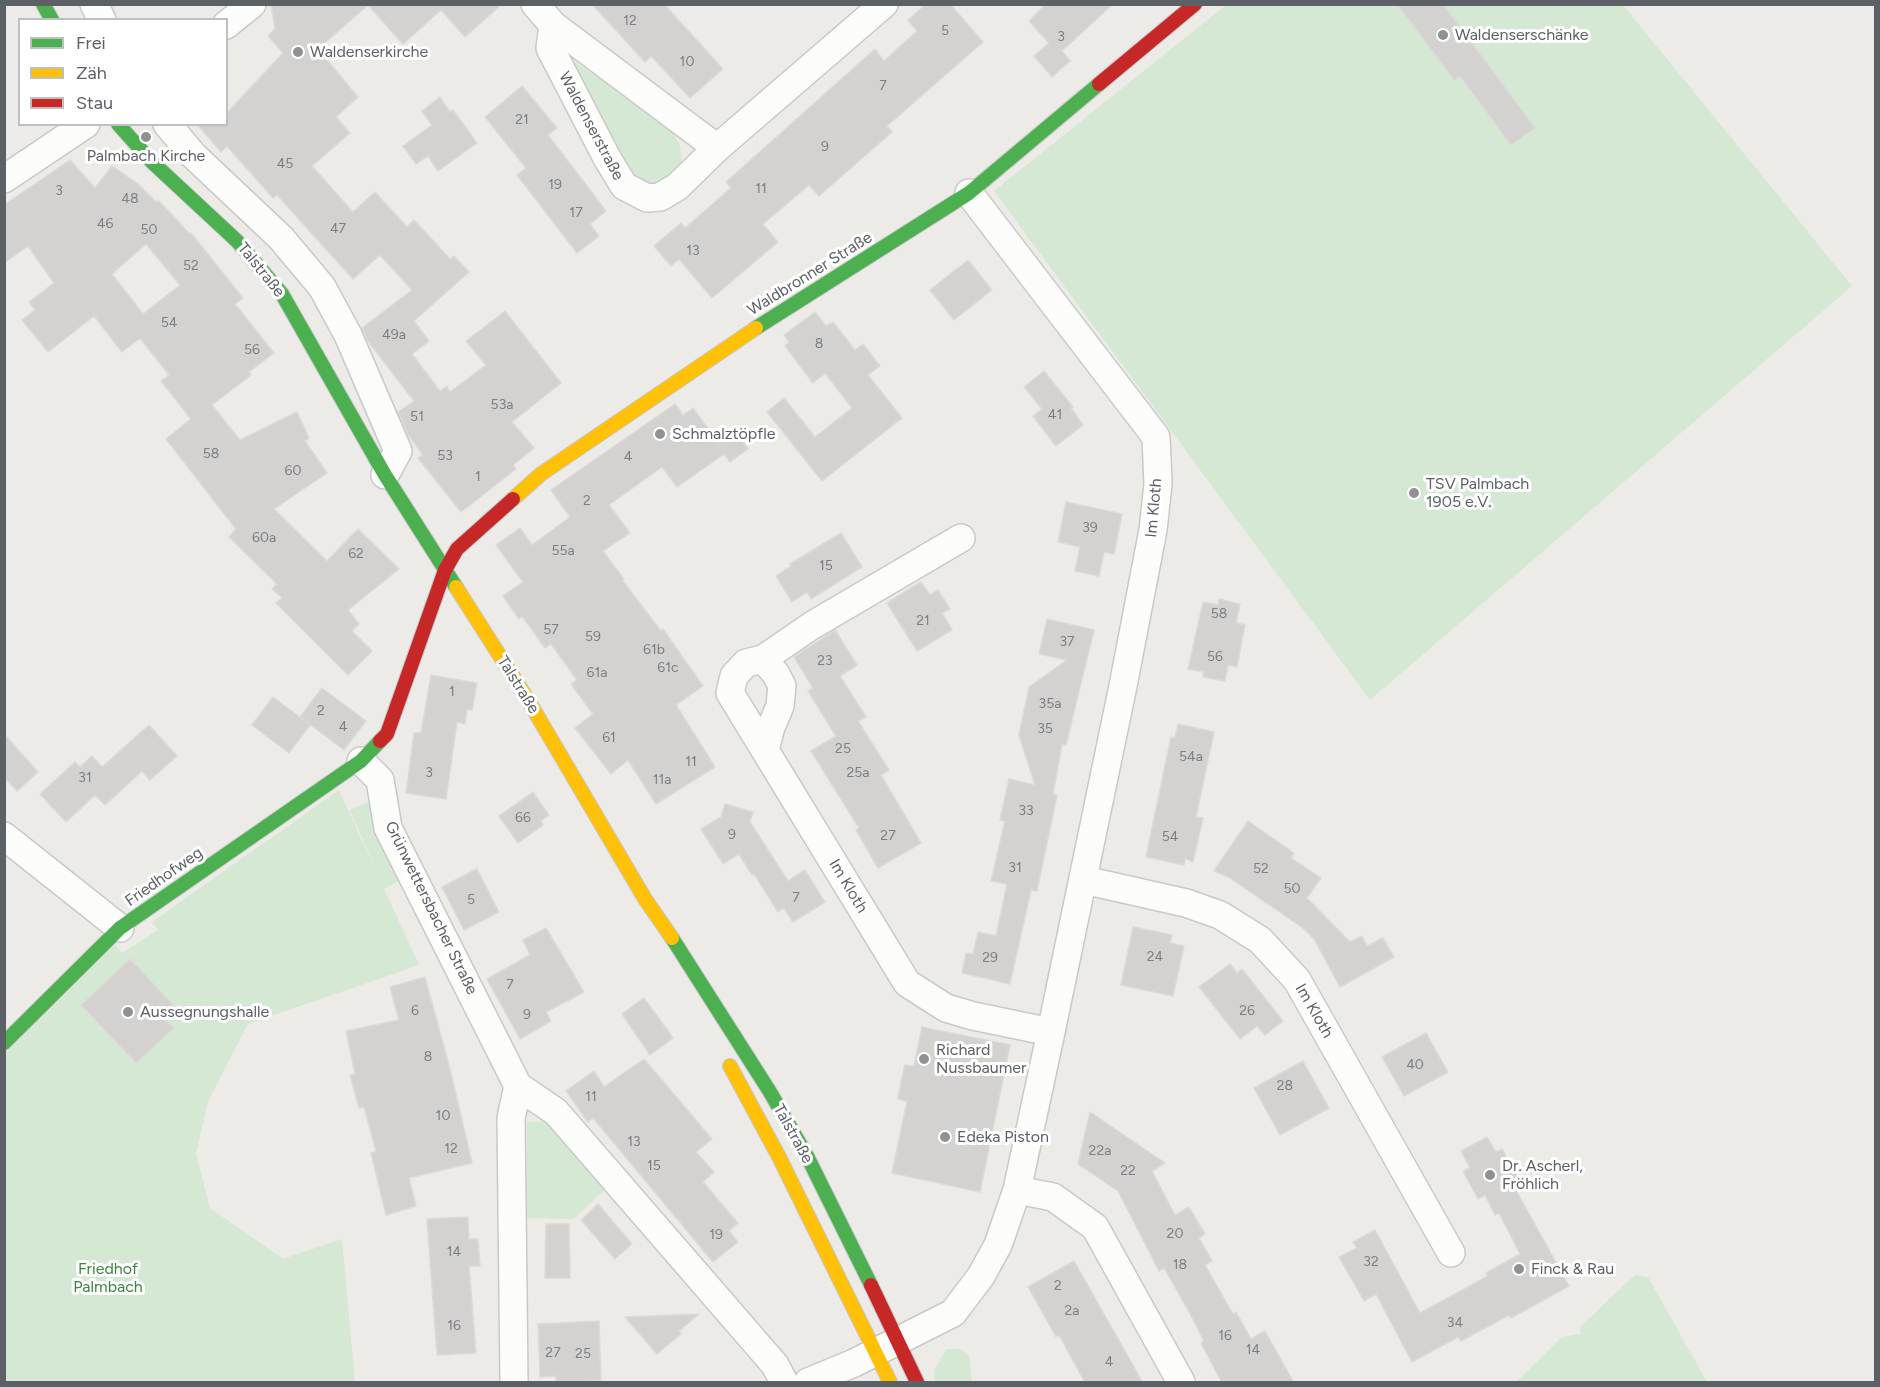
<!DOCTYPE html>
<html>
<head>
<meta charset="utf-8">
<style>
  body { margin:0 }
  #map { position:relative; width:1880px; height:1387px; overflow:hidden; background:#ecebe7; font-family:Figtree,sans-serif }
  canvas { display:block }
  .frame { position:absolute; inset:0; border:6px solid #5d6065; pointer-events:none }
  .legend { position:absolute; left:18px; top:18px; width:210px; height:108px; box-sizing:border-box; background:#fff; border:2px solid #bebfc1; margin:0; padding:8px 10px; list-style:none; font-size:18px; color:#5d6065 }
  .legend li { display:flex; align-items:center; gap:12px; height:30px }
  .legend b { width:30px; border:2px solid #bebfc1 }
</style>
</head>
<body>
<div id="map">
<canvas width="1880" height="1387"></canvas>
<div class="frame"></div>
<ul class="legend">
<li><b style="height:8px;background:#4caf50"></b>Frei</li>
<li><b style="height:8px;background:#ffc107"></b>Zäh</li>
<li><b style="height:8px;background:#c62828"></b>Stau</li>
</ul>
</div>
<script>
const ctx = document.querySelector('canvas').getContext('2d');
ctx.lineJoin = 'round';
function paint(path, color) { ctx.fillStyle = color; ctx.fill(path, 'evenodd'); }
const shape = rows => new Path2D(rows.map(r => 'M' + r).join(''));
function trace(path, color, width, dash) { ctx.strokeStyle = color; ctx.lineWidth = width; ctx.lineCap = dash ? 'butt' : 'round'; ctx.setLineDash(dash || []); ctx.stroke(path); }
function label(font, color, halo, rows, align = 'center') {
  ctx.font = font + ' Figtree,sans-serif'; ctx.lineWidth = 6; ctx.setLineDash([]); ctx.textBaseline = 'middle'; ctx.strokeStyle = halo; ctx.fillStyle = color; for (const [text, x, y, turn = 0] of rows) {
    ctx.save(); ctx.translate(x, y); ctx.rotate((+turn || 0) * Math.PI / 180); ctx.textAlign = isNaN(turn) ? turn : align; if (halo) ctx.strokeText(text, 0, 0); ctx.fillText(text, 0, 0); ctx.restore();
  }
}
paint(shape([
  [1226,5,1623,5,1852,286,1370,700,994,191],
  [571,62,575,62,603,81,655,118,673,133,680,145,682,163,677,175,656,188,635,181],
  [339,790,419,965,248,1024,208,1101,196,1154,210,1208,283,1259,342,1239,355,1382,5,1382,5,1054,115,945,122,953,158,930,152,922],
  [369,802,374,822,399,881,384,889,350,810],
  [549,1121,608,1186,574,1219,527,1218,527,1122],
  [1635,1275,1648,1277,1707,1382,1516,1382,1562,1337,1581,1334,1580,1327],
  [946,1349,960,1349,969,1355,972,1382,935,1382,934,1371]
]), '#d5e8d3');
const building = shape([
  [271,4,502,4,465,37,441,10,403,44,368,5,318,49,358,97,336,117,350,133,312,166,353,212,375,192,407,227,414,220,450,259,454,256,469,272,414,321,429,341,412,354,440,391,447,386,450,392,486,365,466,341,505,311,561,383,512,422,534,448,513,465,516,469,461,512,418,458,423,455,409,436,398,412,414,401,368,341,362,328,412,290,380,255,353,279,277,195,273,198,227,146,221,152,197,124,226,124,226,114,283,53,268,36,275,29,271,4],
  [592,4,664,4,723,69,690,98,651,56,645,62,592,4],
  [926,4,950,4,983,42,887,126,892,132,819,196,809,185,763,224,778,242,712,298,679,259,671,266,654,246,681,223,685,228,731,188,726,182,875,49,884,61,917,31,908,20,926,4],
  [1046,4,1113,4,1062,51,1070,61,1052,77,1034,56,1049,43,1029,21,1046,4],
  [1397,4,1443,4,1535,128,1511,145,1460,76,1454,80,1397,4],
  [522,86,557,128,548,135,606,211,590,224,599,236,577,253,517,175,526,168,485,117,522,86],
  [440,97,450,112,453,110,477,143,438,171,428,156,416,164,403,146,432,125,422,111,440,97],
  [70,160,95,188,112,166,138,184,156,202,158,200,190,234,191,233,243,298,235,304,274,353,249,372,251,375,212,405,240,440,297,412,309,438,305,441,327,473,274,509,327,561,358,529,399,569,348,610,359,624,352,631,372,651,348,675,276,603,282,598,272,589,277,584,229,537,236,529,166,439,191,419,161,381,169,375,140,338,122,352,94,316,48,352,22,320,35,310,29,302,54,283,28,246,4,263,4,205,70,160],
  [146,244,180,285,143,314,112,274,146,244],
  [968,260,992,290,954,320,930,290,968,260],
  [815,312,826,326,833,322,855,350,863,344,880,366,868,375,902,418,822,481,767,412,784,398,815,437,852,408,825,373,813,383,785,346,789,342,784,335,815,312],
  [1044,371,1073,407,1071,408,1083,425,1056,446,1033,416,1042,409,1024,387,1044,371],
  [675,404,683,415,693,408,718,442,735,431,748,449,730,462,724,454,677,487,662,467,609,505,630,533,603,551,624,579,622,580,661,631,663,629,703,686,676,705,715,767,656,804,628,760,611,774,575,728,593,714,571,684,577,680,551,644,545,648,522,616,519,619,503,596,523,582,496,545,520,528,532,545,570,517,551,490,675,404],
  [1066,502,1122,514,1114,554,1104,552,1099,576,1075,571,1080,547,1058,542,1066,502],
  [841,533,862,567,811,599,807,592,792,602,776,576,791,566,790,564,841,533],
  [921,582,930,595,938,590,950,609,942,613,952,630,917,651,887,603,921,582],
  [1219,599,1240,604,1236,623,1245,625,1237,667,1228,665,1225,681,1203,677,1204,672,1188,669,1203,602,1218,605,1219,599],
  [1047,619,1094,630,1066,745,1062,744,1053,794,1057,795,1037,891,1031,890,1010,984,962,973,966,953,973,954,978,932,996,936,1007,884,991,881,1005,821,1000,820,1009,779,1035,785,1019,735,1029,687,1067,660,1039,654,1047,619],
  [835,630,857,665,840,676,866,717,858,721,889,770,881,775,921,843,878,868,856,830,859,828,811,751,836,736,808,691,813,688,794,657,835,630],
  [431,675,477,683,472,710,467,709,465,724,457,722,446,799,406,793,414,733,421,733,431,675],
  [322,688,366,721,344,750,300,717,322,688],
  [273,697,310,725,289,753,252,725,273,697],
  [1178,724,1214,732,1196,817,1203,818,1193,862,1185,858,1184,865,1146,857,1171,737,1175,738,1178,724],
  [149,725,177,756,150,780,142,771,105,805,95,795,66,822,40,794,75,762,80,767,92,756,102,767,149,725],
  [4,734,38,772,17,791,4,777,4,734],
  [533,792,549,815,541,821,543,825,518,843,499,816,533,792],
  [725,804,753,812,750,822,788,881,805,870,825,902,793,922,784,908,778,912,754,874,752,875,739,854,723,864,701,829,721,817,725,804],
  [1248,821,1294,853,1291,858,1321,878,1307,898,1350,942,1362,936,1367,946,1383,938,1394,957,1340,987,1314,939,1303,928,1230,878,1214,871,1248,821],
  [477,869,499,912,464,930,442,887,477,869],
  [1133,927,1172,935,1170,943,1184,946,1173,996,1121,985,1133,927],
  [546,928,584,992,546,1012,551,1021,520,1039,487,979,530,955,523,940,546,928],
  [130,959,175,1007,163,1018,174,1028,136,1063,81,1005,130,959],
  [1230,964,1237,973,1242,969,1283,1021,1265,1035,1257,1026,1240,1039,1199,987,1230,964],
  [425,977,450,1069,472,1163,409,1178,416,1206,386,1215,371,1153,376,1151,364,1107,359,1108,350,1075,355,1074,346,1031,399,1020,390,987,425,977],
  [644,998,673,1038,650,1055,622,1014,644,998],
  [922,1027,1010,1045,980,1192,892,1173,907,1101,898,1099,901,1082,905,1065,914,1066,922,1027],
  [1426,1033,1448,1072,1404,1096,1382,1057,1426,1033],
  [644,1059,712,1139,696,1152,714,1172,703,1182,738,1223,729,1231,738,1242,713,1262,593,1118,588,1122,566,1091,594,1071,604,1087,644,1059],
  [1303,1061,1329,1108,1280,1135,1254,1088,1303,1061],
  [1090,1112,1165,1163,1152,1171,1175,1215,1189,1207,1205,1234,1199,1238,1212,1261,1205,1265,1233,1314,1236,1312,1251,1339,1265,1331,1294,1383,1222,1383,1201,1343,1204,1341,1188,1310,1164,1268,1159,1271,1118,1191,1078,1164,1090,1112],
  [1487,1137,1496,1152,1502,1149,1518,1178,1511,1181,1569,1286,1511,1318,1509,1315,1461,1341,1458,1337,1412,1362,1376,1294,1364,1301,1339,1257,1357,1248,1353,1242,1375,1230,1420,1313,1488,1276,1486,1273,1520,1254,1499,1213,1495,1215,1485,1195,1478,1199,1463,1171,1470,1168,1461,1151,1487,1137],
  [598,1204,632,1244,615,1259,581,1220,598,1204],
  [468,1217,469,1239,478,1239,480,1266,469,1266,476,1353,437,1355,427,1219,468,1217],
  [546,1224,569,1224,570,1278,545,1278,546,1224],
  [1074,1261,1121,1344,1143,1383,1085,1383,1059,1335,1056,1337,1028,1287,1074,1261],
  [699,1314,679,1331,681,1334,657,1354,625,1317,699,1314],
  [599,1321,601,1380,556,1382,556,1376,540,1377,538,1324,599,1321]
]);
paint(building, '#d3d2d0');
trace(building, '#dcdad6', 1.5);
const street = shape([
  [94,4,102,20],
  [535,4,553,25,717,148],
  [226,25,252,4],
  [553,25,550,48,607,158,624,186,647,198,660,197,677,187,717,148,884,4],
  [167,124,193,155,281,238,322,287,348,335,398,451,385,475],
  [4,179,86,124],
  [763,659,811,626,961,538],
  [765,750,771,727,780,706,782,686,776,674,763,659,746,663,734,676,730,693,907,983,946,1008,973,1016,1051,1032],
  [361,761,380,780,388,828,518,1086,556,1112,775,1365,784,1382],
  [4,836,120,928],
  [1084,880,1186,903,1220,915,1260,940,1297,980,1451,1253],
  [1017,1190,1053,1197,1095,1227,1181,1382],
  [514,1382,511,1118,518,1086],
  [808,1382,854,1363,953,1313,981,1276,998,1245,1017,1190,1051,1032,1123,686,1153,530,1158,484,1156,437,969,193]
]);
const fast = shape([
  [43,4,52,20],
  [118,124,152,162,237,241,282,294,385,475,456,587],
  [756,328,969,193,1099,84],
  [672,938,770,1092,808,1158,871,1285],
  [4,1043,120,928,361,761,380,741]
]);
const slow = shape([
  [513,499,541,474,756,328],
  [456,587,528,700,645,899,672,938],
  [730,1066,779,1157,890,1382]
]);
const jam = shape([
  [1099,84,1195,4],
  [380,741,387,734,445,570,457,549,513,499],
  [871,1285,917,1382]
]);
trace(street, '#c9c9c9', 30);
trace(fast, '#c8c8c8', 16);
trace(slow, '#c8c8c8', 16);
trace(jam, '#c8c8c8', 16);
trace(street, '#fcfcfb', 27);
trace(fast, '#4caf50', 14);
trace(slow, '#ffc107', 14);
trace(jam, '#c62828', 14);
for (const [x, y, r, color] of [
  [1443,35,6,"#8f9192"],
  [298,52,6,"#8f9192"],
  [146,137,6,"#8f9192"],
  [660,434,6,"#8f9192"],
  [1414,493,6,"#8f9192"],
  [128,1012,6,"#8f9192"],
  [924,1059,6,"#8f9192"],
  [945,1137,6,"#8f9192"],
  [1490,1175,6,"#8f9192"],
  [1519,1269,6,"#8f9192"]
]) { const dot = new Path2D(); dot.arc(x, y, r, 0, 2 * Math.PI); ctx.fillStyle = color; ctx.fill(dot); trace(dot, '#fff', 2); }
label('14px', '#7c7e81', null, [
  ["12",630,21],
  ["5",945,31],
  ["3",1061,37],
  ["10",687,62],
  ["7",883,86],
  ["21",522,120],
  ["9",825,147],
  ["45",285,164],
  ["19",555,185],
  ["11",761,189],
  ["3",59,191],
  ["48",130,199],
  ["17",576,213],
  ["46",105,224],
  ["47",338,229],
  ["50",149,230],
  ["13",693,251],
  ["52",191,266],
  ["54",169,323],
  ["49a",394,335],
  ["8",819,344],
  ["56",252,350],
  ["53a",502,405],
  ["41",1055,415],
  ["51",417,417],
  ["58",211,454],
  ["53",445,456],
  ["4",628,457],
  ["60",293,471],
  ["1",478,477],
  ["2",587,501],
  ["39",1090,528],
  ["60a",264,538],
  ["55a",563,551],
  ["62",356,554],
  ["15",826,566],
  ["58",1219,614],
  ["21",923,621],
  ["57",551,630],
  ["59",593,637],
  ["37",1067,642],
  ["61b",654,650],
  ["56",1215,657],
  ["23",825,661],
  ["61c",668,668],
  ["61a",597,673],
  ["1",452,692],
  ["35a",1050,704],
  ["2",321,711],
  ["4",343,727],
  ["35",1045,729],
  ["61",609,738],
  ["25",843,749],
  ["54a",1191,757],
  ["11",691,762],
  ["3",429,773],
  ["25a",858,773],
  ["31",85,778],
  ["11a",662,780],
  ["33",1026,811],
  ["66",523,818],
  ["9",732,835],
  ["27",888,836],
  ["54",1170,837],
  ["31",1015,868],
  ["52",1261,869],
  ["50",1292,889],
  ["7",796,898],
  ["5",471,900],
  ["24",1155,957],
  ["29",990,958],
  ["7",510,985],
  ["6",415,1011],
  ["26",1247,1011],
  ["9",527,1015],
  ["8",428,1057],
  ["40",1415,1065],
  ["28",1285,1086],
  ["11",591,1097],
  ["10",443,1116],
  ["13",634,1142],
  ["12",451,1149],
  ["22a",1100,1151],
  ["15",654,1166],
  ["22",1128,1171],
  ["20",1175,1234],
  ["19",716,1235],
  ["14",454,1252],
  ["32",1371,1262],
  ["18",1180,1265],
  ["2",1058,1286],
  ["2a",1072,1311],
  ["34",1455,1323],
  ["16",454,1326],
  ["16",1225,1336],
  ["14",1253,1350],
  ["27",553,1353],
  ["25",583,1354],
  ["4",1109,1362]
]);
label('16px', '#5d6065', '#fff', [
  ["Waldenserschänke",1455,35],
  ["Waldenserkirche",310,52],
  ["Palmbach Kirche",146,156,"center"],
  ["Schmalztöpfle",672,434],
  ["TSV Palmbach",1426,484],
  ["1905 e.V.",1426,502],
  ["Aussegnungshalle",140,1012],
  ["Richard",936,1050],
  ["Nussbaumer",936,1068],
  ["Edeka Piston",957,1137],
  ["Dr. Ascherl,",1502,1166],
  ["Fröhlich",1502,1184],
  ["Finck & Rau",1531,1269]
], 'left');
label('16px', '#5d6065', '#fff', [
  ["Waldenserstraße",591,126,62],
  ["Talstraße",261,270,51],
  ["Waldbronner Straße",810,274,-32],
  ["Im Kloth",1154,508,-85],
  ["Talstraße",518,685,58],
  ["Friedhofweg",164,877,-35],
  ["Im Kloth",848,886,59],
  ["Grünwettersbacher Straße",431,908,64],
  ["Im Kloth",1314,1011,60],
  ["Talstraße",793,1134,61]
]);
label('16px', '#3a863e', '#fff', [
  ["Friedhof",108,1269],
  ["Palmbach",108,1287]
]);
</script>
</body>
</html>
